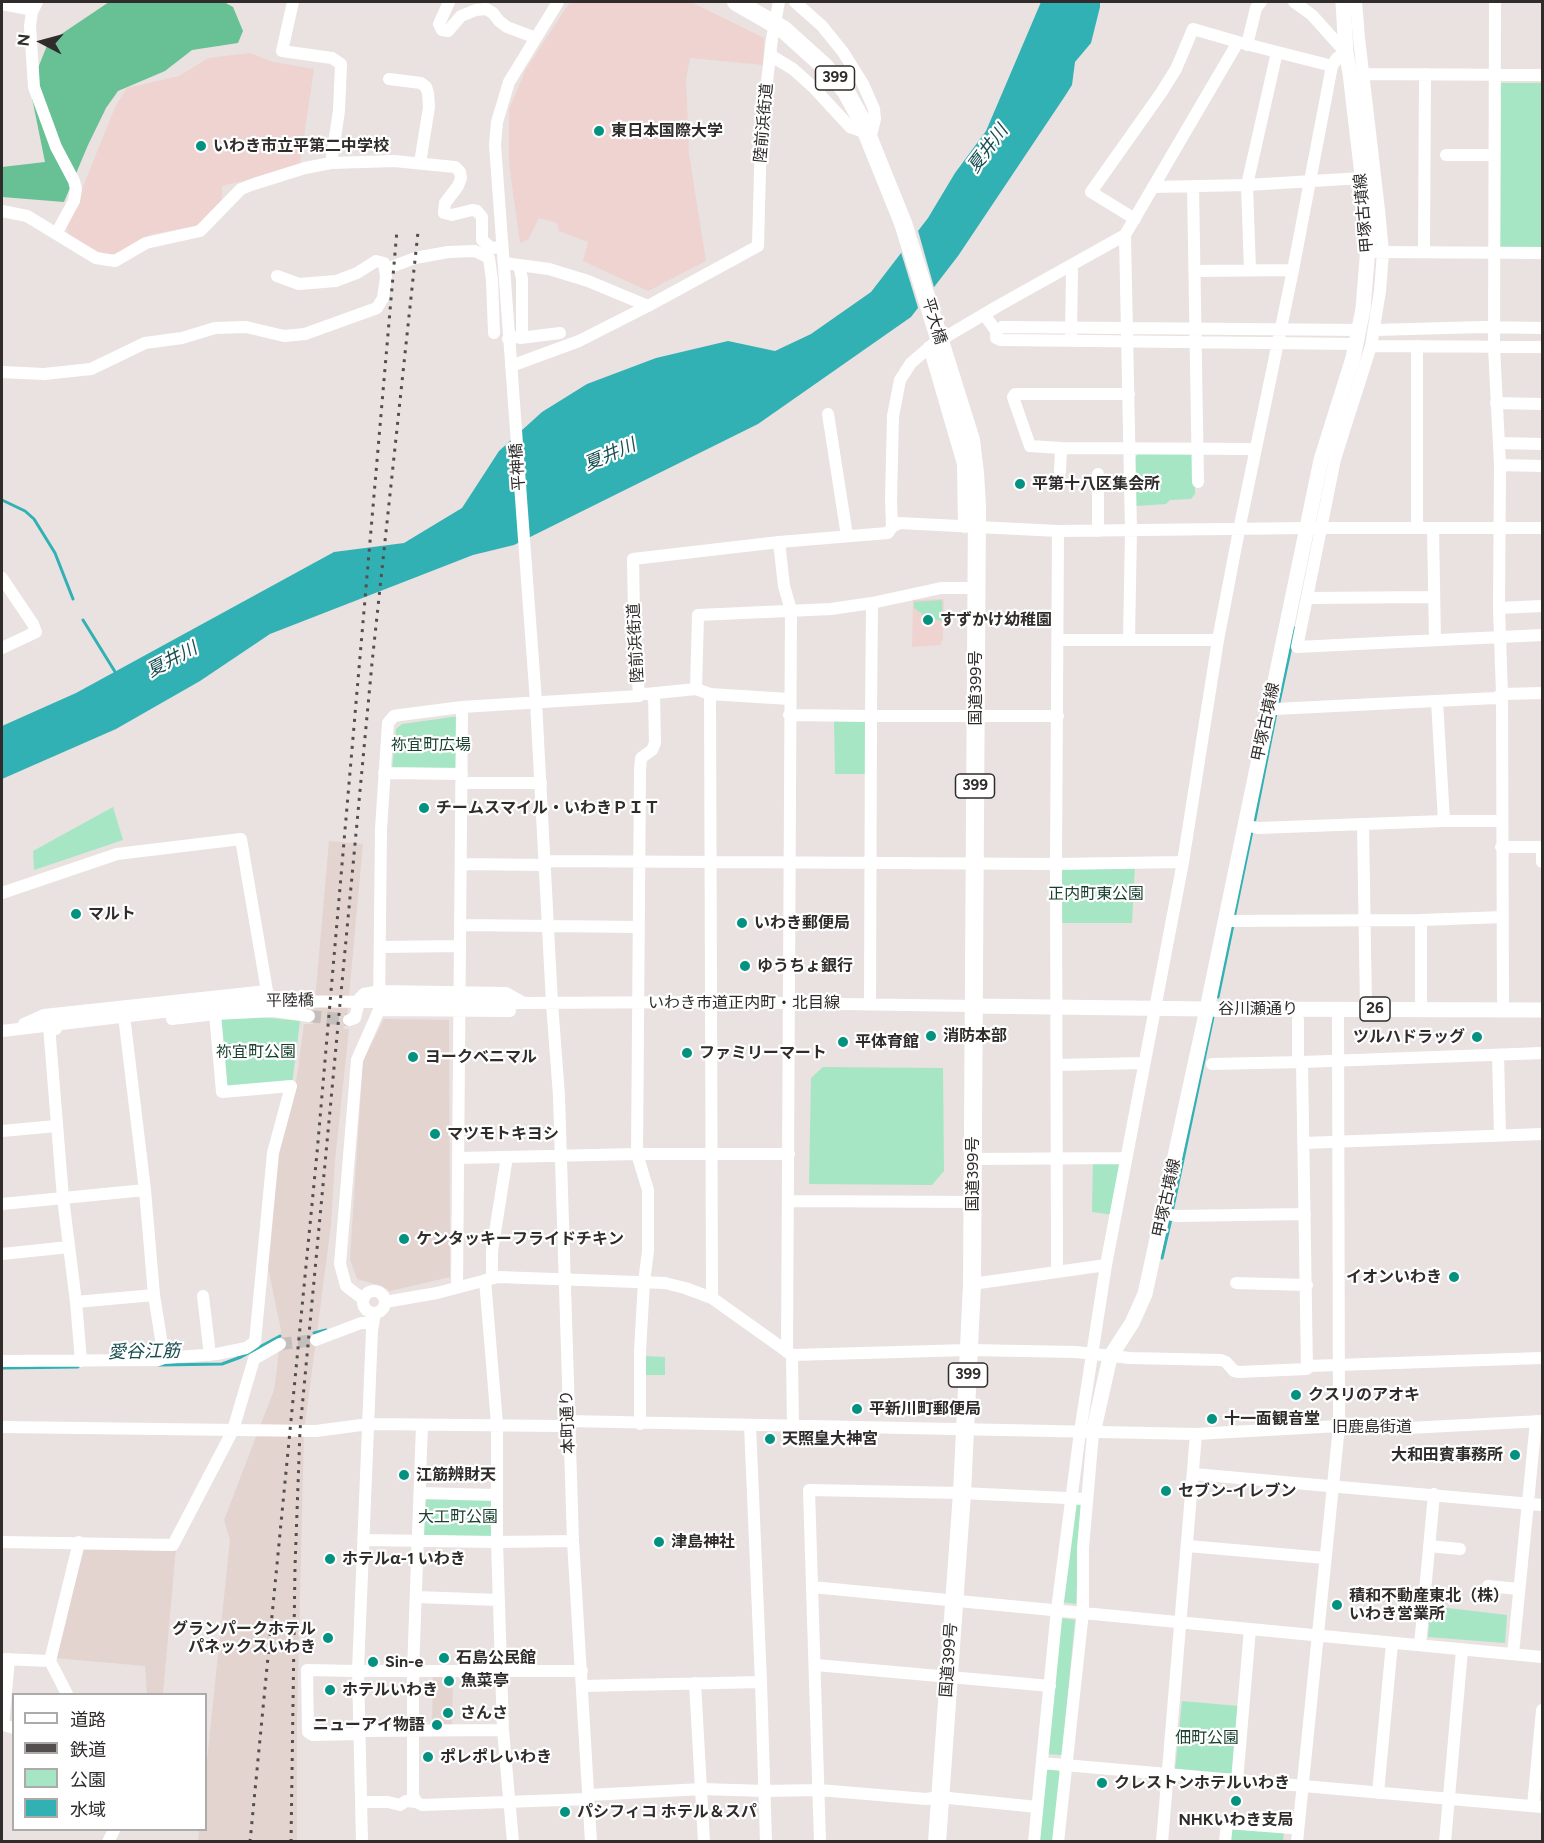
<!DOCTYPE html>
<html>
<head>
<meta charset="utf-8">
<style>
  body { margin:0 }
  #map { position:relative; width:1544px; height:1843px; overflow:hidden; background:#e9e2e0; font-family:Figtree,"Noto Sans JP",sans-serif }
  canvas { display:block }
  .frame { position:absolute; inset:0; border:3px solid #2f2c2b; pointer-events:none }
  .legend { position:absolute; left:12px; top:1693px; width:195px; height:138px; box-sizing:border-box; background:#fff; border:2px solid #acabaa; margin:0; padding:8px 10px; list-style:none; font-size:18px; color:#2f2c2b }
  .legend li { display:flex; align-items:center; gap:12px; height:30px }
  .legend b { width:30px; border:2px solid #acabaa }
  .north { position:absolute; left:12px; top:12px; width:60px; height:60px; -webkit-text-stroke:4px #fff; paint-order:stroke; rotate:276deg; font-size:16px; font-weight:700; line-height:24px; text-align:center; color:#2f2c2b }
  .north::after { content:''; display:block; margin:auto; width:21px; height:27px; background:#2f2c2b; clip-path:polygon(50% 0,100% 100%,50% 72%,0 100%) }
</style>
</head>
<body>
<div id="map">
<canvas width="1544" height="1843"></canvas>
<div class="frame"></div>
<ul class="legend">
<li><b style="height:8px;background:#fff"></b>道路</li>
<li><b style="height:8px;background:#534f4e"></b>鉄道</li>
<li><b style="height:16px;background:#a6e6c4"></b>公園</li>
<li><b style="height:16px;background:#31b1b4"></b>水域</li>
</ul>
<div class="north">N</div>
</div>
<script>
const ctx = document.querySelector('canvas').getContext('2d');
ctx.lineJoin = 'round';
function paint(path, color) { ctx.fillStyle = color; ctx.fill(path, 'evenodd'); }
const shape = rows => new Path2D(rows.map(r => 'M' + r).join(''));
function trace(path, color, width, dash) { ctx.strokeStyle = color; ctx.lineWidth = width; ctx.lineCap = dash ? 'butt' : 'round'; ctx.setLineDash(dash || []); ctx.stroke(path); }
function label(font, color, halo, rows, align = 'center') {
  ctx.font = font + ' Figtree,"Noto Sans JP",sans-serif'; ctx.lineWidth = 4.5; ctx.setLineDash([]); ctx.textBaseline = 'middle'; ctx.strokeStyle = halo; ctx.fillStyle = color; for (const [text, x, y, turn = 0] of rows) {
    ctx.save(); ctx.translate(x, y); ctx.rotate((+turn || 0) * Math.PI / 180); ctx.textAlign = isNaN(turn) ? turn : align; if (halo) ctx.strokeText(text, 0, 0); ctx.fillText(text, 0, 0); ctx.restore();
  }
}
paint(shape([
  [329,841,363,844,347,1017,343,1029,349,1029,335,1160,331,1225,304,1432,297,1721,297,1841,198,1842,199,1830,206,1830,206,1770,230,1540,224,1520,274,1390,276,1377,281,1330,267,1263,278,1149,297,1076,304,1024,313,1024],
  [384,1019,449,1020,450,1277,390,1291,382,1286,357,1279,350,1259,363,1060],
  [176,1548,163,1694,147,1694,145,1666,55,1658,84,1549],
  [433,1673,453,1673,452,1729,432,1728]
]), '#e3d4cf');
paint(shape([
  [570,2,691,2,764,38,763,65,690,58,686,79,689,154,706,261,648,291,583,261,588,242,559,231,557,223,539,218,528,240,520,243,509,164,509,109,526,69],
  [250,53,273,62,314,69,300,164,260,177,222,186,222,202,199,225,149,235,121,253,105,255,68,237,67,226,116,105,127,88,179,76,208,58],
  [944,599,943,639,940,645,912,647,913,600]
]), '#eed3d1');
paint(shape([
  [1501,83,1542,83,1542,248,1500,248],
  [1138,454,1193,454,1195,456,1195,494,1191,499,1170,500,1166,504,1136,506,1134,459],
  [942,600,943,621,929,619,914,608,914,602],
  [459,716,457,770,392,770,396,729,402,724],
  [834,719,865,722,866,774,835,774],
  [113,807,123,840,34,870,33,851],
  [1135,864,1132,923,1058,923,1057,865],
  [216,1016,259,1017,300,1021,292,1085,233,1089,223,1082],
  [823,1067,943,1068,944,1171,932,1185,809,1184,811,1078],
  [1093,1158,1124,1158,1114,1215,1092,1212],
  [643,1356,665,1357,665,1375,644,1375],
  [428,1497,491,1498,493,1501,492,1535,489,1538,427,1537,424,1534,426,1500],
  [1074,1502,1081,1503,1076,1604,1061,1602],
  [1431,1606,1507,1615,1505,1643,1428,1637],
  [1060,1618,1075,1620,1062,1755,1047,1754],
  [1182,1701,1239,1706,1232,1776,1175,1770],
  [1049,1769,1056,1769,1061,1773,1054,1841,1038,1842,1045,1771],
  [1234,1828,1284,1833,1283,1841,1229,1842,1230,1830]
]), '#a6e6c4');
paint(shape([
  [109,2,224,2,233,7,243,31,238,43,192,50,165,71,118,91,106,108,88,145,64,202,2,197,2,167,45,162,30,88,48,43]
]), '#68c095');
paint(shape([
  [1041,2,1100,2,1100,7,1091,43,1075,62,1072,85,1065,96,958,256,911,317,758,424,514,545,473,555,270,634,200,681,116,729,2,779,2,726,76,693,334,552,404,543,462,508,499,451,542,412,587,384,656,358,728,341,775,351,811,334,871,292,928,218,955,173,986,131]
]), '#31b1b4');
paint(shape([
  [917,227,935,291,919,311,900,249]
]), '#e9e2e0');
trace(shape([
  [2,500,25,511,34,519,55,553,73,599],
  [83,620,117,675],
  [1278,707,1295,628],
  [1254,824,1276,713],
  [1234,918,1252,831],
  [1218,997,1233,925],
  [1172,1212,1213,1017],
  [1162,1258,1171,1219],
  [314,1333,326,1330],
  [159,1365,222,1364,241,1357,280,1336],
  [2,1368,78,1367]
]), '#31b1b4', 3);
trace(shape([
  [309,1016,349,1020],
  [280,1344,316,1340]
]), '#c4bebc', 12, [12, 6]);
trace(shape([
  [37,2,32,12,30,26,34,87,56,147,74,181,76,189,74,201,56,234],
  [293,2,282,51,332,58,341,64,339,111,331,163],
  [449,2,439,24,442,30,448,31,461,16,476,10,486,9,493,13,499,21,507,27,536,38],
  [558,2,509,82,497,122,495,145,536,702,552,1003,559,1096,573,1541,591,1842],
  [795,2,822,26,843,52,863,84,874,109,875,119,870,139],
  [1356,2,1359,38,1379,210,1383,252,1380,291,1371,346,1335,459,1297,647,1542,635],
  [1495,2,1494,347,1500,465,1499,608,1502,694,1503,1009],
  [2,4,33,10],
  [1247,45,1256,8,1261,2],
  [770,55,793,69,813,87,850,127,867,133],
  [1358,74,1542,75],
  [389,79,421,83,426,87,428,93,429,107,420,163],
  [1446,155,1494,155],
  [1193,186,1198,482],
  [1153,187,1247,185,1362,178],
  [2,211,27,216,96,258,115,261,146,243,200,231,241,189,254,184,305,168,331,163,394,161,455,167,460,172,461,178,458,186,445,203,444,213,452,215,472,210,477,211,482,217,482,240,491,248,502,247],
  [1135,219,1091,192,1161,93,1176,69,1193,29,1238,42],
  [1125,235,1131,531,1129,639],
  [1424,251,1425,74],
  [1376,252,1542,253],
  [504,263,549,269,588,281,648,306,758,246,761,133,772,39,779,2],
  [1070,267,1072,271,1071,335],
  [386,269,415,258,448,252,475,251,489,258,492,280,494,333],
  [1250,270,1247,185,1277,52],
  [1195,271,1293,270],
  [984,314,996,331,996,338,1000,340,1356,344],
  [1374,330,1483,327,1542,328],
  [996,331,1002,327,1360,330],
  [520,338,560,333],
  [508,339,522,336,522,279,519,265],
  [1371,346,1542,347],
  [1417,346,1417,528],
  [929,347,963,464,964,527],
  [511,366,579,341,648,306],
  [2,372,44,374,91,369,145,343,182,338,215,328,246,327,284,336,305,334,377,308,383,298,386,277,384,263,376,261,357,273,336,281,299,284,277,276],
  [1129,394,1015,394,1013,397,1030,446,1061,448,1256,449],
  [1496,403,1542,404],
  [828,414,847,536],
  [1499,443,1542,444],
  [1500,465,1542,466],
  [1060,472,1061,448],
  [892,527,891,500,893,416,900,380,911,363,932,345,998,306,1125,235,1238,42,1332,66],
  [1433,528,1435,640],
  [1098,531,1098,474],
  [779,542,784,586,791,610,787,1352],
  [2,578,33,624,36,632,2,648],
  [1308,598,1433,597],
  [1499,608,1542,606],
  [1058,640,1218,640],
  [696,689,698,615,831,609,872,603],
  [646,694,696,689,710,694,789,699],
  [710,694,712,1298],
  [1437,701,1444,821],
  [1269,706,1275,709,1496,698,1502,694,1542,693],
  [789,715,871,716,872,603,941,588,976,588],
  [384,773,462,774],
  [462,783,541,783],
  [1363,824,1366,1009],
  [1245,825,1258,828,1444,821,1502,821],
  [1501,847,1542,847],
  [1542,847,1542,862],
  [545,861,1056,864,1183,862],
  [461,864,546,865],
  [2,893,117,854,241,839,267,991],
  [1224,921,1421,920,1503,917],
  [461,925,638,927],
  [380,947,460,946],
  [870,1003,871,716,1058,716],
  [1421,1009,1421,920],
  [379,1010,510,1011],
  [274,1011,309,1016],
  [349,1020,355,1018,360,998,364,994,380,991,506,993,522,1002],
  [24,1024,44,1015,267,991,274,1011,215,1014,172,1019],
  [125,1024,145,1190,154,1295,164,1358],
  [56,1029,49,1026,63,1198,76,1302,81,1361],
  [2,1031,256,1001,515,1003,712,1002,973,1006],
  [1498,1055,1500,1135],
  [1298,1062,1298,1020],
  [1212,1064,1302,1062],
  [1057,1065,1143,1063],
  [2,1131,56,1126],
  [1304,1143,1542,1134],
  [459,1158,637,1154,789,1154],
  [973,1159,1125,1158],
  [789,1201,973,1202],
  [2,1204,145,1190],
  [1164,1213,1176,1216,1305,1214],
  [2,1254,69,1247],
  [1057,1272,1056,864,1058,531],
  [492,1278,492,1251,507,1157],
  [485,1280,497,1424,497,1542,503,1730,513,1842],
  [1236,1283,1307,1285],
  [972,1284,1106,1265],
  [457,1287,462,707],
  '363 1302a11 11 0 1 1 22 0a11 11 0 1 1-22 0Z',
  [203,1296,210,1355],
  [363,1299,346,1286,340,1264,357,1060,379,1010,381,829,388,723,394,716,400,715,462,707,639,696,634,616,633,559,779,542,888,533,892,527,899,523,1058,531,1307,528,1542,528],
  [76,1302,154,1295],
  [385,1302,437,1293,498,1277,665,1283,685,1288,712,1298,792,1355,969,1350,1076,1352,1130,1358,1221,1360,1226,1362,1234,1371,1239,1372,1307,1369,1302,1062,1542,1053],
  [316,1340,361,1323,373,1323],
  [792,1355,793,1426],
  [2,1361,159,1360,164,1358,217,1354,246,1348,255,1342,273,1153,291,1086,222,1092,215,1014],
  [1308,1366,1542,1358],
  [640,1424,640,1351,644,1282,648,1251,648,1190,637,1154,640,770,641,758,652,750,655,743,654,693],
  [750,1425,761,1682,766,1842],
  [2,1427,316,1431,369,1424,558,1426,568,1421,1196,1434,1339,1426,1409,1428,1542,1421],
  [1194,1474,1542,1505],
  [420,1493,497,1495],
  [363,1540,497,1542,573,1541],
  [2,1542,173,1545,233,1430,254,1359,280,1344],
  [1188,1546,1325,1558],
  [1429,1546,1460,1549],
  [1488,1586,1519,1589],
  [812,1587,1542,1657],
  [416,1597,499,1600],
  [1420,1645,1434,1494],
  [1513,1654,1536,1421],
  [3,1659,50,1661],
  [9,1659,3,1725,14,1728],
  [816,1665,1050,1686],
  [695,1683,704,1842],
  [583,1686,761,1682],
  [67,1694,50,1661,79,1542],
  [359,1731,503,1730],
  [359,1734,313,1735,308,1732,307,1670,358,1671,582,1671],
  [1042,1763,1542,1807],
  [1237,1781,1250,1629],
  [1378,1793,1392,1643],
  [589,1795,702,1789,765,1791,819,1790,926,1799,939,1797,1037,1807],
  [361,1802,388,1802,400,1805,406,1801,416,1802,422,1805,589,1799],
  [416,1802,413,1795,413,1671,422,1425],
  [1533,1806,1542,1710],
  [108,1842,114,1830],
  [362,1842,358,1671,372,1330,375,1314],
  [820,1842,809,1490,962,1493,1087,1499],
  [1034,1842,1057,1609,1080,1432,1106,1265,1183,862,1218,640,1239,530,1293,270,1332,66,1337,58,1346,53,1312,15,1294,2],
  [1058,1842,1083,1612,1083,1548,1093,1433],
  [1162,1842,1196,1434],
  [1225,1842,1227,1823,1292,1828],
  [1297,1842,1339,1426,1338,1009],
  [1445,1842,1462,1650]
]), '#fff', 12);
trace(shape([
  [973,1006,1207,1009,1542,1010],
  [1093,1433,1110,1357,1132,1323,1145,1294,1207,1009,1321,460,1353,358,1363,309,1369,234,1350,73,1346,53,1343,2]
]), '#fff', 15);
trace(shape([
  [736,2,783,29,824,66,845,90,861,119,903,223,971,440,975,473,977,506,972,1284,962,1493,937,1842]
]), '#fff', 18);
trace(shape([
  [250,1842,317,1153,397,230],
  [291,1842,295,1567,300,1430,372,663,418,232]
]), '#534f4e', 3, [3, 6]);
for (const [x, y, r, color] of [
  [599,131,6,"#02927f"],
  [201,146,6,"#02927f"],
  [1020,484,6,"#02927f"],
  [928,620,6,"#02927f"],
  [424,808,6,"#02927f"],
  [76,914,6,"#02927f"],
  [742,923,6,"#02927f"],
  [745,966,6,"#02927f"],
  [931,1036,6,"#02927f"],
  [1477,1037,6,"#02927f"],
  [843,1042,6,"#02927f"],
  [687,1053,6,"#02927f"],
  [413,1057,6,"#02927f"],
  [435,1134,6,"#02927f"],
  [404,1239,6,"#02927f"],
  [1454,1277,6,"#02927f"],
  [1296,1395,6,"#02927f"],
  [857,1409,6,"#02927f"],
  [1212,1419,6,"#02927f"],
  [770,1439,6,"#02927f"],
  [1515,1455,6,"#02927f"],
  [404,1475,6,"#02927f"],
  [1166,1491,6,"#02927f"],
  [659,1542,6,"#02927f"],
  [330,1559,6,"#02927f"],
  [1337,1605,6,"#02927f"],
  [328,1638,6,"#02927f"],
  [444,1658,6,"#02927f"],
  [373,1662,6,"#02927f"],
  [449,1681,6,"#02927f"],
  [330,1690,6,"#02927f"],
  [448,1713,6,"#02927f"],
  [437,1725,6,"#02927f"],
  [428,1757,6,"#02927f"],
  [1102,1783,6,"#02927f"],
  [1236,1801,6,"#02927f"],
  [565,1812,6,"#02927f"]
]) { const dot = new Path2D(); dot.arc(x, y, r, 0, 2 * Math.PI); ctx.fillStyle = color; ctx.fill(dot); trace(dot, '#fff', 2); }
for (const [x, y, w] of [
  [835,78,39],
  [975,786,39],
  [1375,1009,30],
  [968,1375,39]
]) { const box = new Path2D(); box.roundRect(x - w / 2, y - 12, w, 24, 4.5); ctx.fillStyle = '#fff'; ctx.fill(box); trace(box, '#2f2c2b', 1.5); }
label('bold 15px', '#2f2c2b', null, [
  ["399",835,78],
  ["399",975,786],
  ["26",1375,1009],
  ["399",968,1375]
]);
label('16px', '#2f2c2b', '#fff', [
  ["陸前浜街道",764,123,-85],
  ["甲塚古墳線",1364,213,-95],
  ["平大橋",934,321,73],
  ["平神橋",518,467,-94],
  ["陸前浜街道",636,643,-93],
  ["国道399号",976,688,-90],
  ["甲塚古墳線",1266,722,-78],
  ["平陸橋",290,1001,-1],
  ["いわき市道正内町・北目線",744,1003],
  ["谷川瀬通り",1258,1009],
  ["国道399号",973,1174,-90],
  ["甲塚古墳線",1167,1198,-78],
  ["本町通り",568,1422,-92],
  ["旧鹿島街道",1372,1427],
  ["国道399号",949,1660,-86]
]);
label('bold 16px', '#2f2c2b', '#fff', [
  ["東日本国際大学",611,131],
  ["いわき市立平第二中学校",213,146],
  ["平第十八区集会所",1032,484],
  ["すずかけ幼稚園",940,620],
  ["チームスマイル・いわきＰＩＴ",436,808],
  ["マルト",88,914],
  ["いわき郵便局",754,923],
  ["ゆうちょ銀行",757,966],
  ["消防本部",943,1036],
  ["ツルハドラッグ",1465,1037,"right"],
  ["平体育館",855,1042],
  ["ファミリーマート",699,1053],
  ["ヨークベニマル",425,1057],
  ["マツモトキヨシ",447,1134],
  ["ケンタッキーフライドチキン",416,1239],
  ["イオンいわき",1442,1277,"right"],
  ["クスリのアオキ",1308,1395],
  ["平新川町郵便局",869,1409],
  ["十一面観音堂",1224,1419],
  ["天照皇大神宮",782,1439],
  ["大和田賓事務所",1503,1455,"right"],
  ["江筋辨財天",416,1475],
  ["セブン-イレブン",1178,1491],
  ["津島神社",671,1542],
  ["ホテルα-1 いわき",342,1559],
  ["積和不動産東北（株）",1349,1596],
  ["いわき営業所",1349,1614],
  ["グランパークホテル",316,1629,"right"],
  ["パネックスいわき",316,1647,"right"],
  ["石島公民館",456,1658],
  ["Sin-e",385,1662],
  ["魚菜亭",461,1681],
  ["ホテルいわき",342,1690],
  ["さんさ",460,1713],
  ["ニューアイ物語",425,1725,"right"],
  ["ポレポレいわき",440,1757],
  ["クレストンホテルいわき",1114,1783],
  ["パシフィコ ホテル＆スパ",577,1812],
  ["NHKいわき支局",1236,1820,"center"]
], 'left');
label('16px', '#1a412f', '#fff', [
  ["祢宜町広場",431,745],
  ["正内町東公園",1096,894],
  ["祢宜町公園",256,1052],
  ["大工町公園",458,1517],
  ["佃町公園",1207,1738]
]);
label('italic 18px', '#194e50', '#fff', [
  ["夏井川",988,149,-53],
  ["夏井川",610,455,-23],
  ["夏井川",172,660,-28],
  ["愛谷江筋",144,1352,-1]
]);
</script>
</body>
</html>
